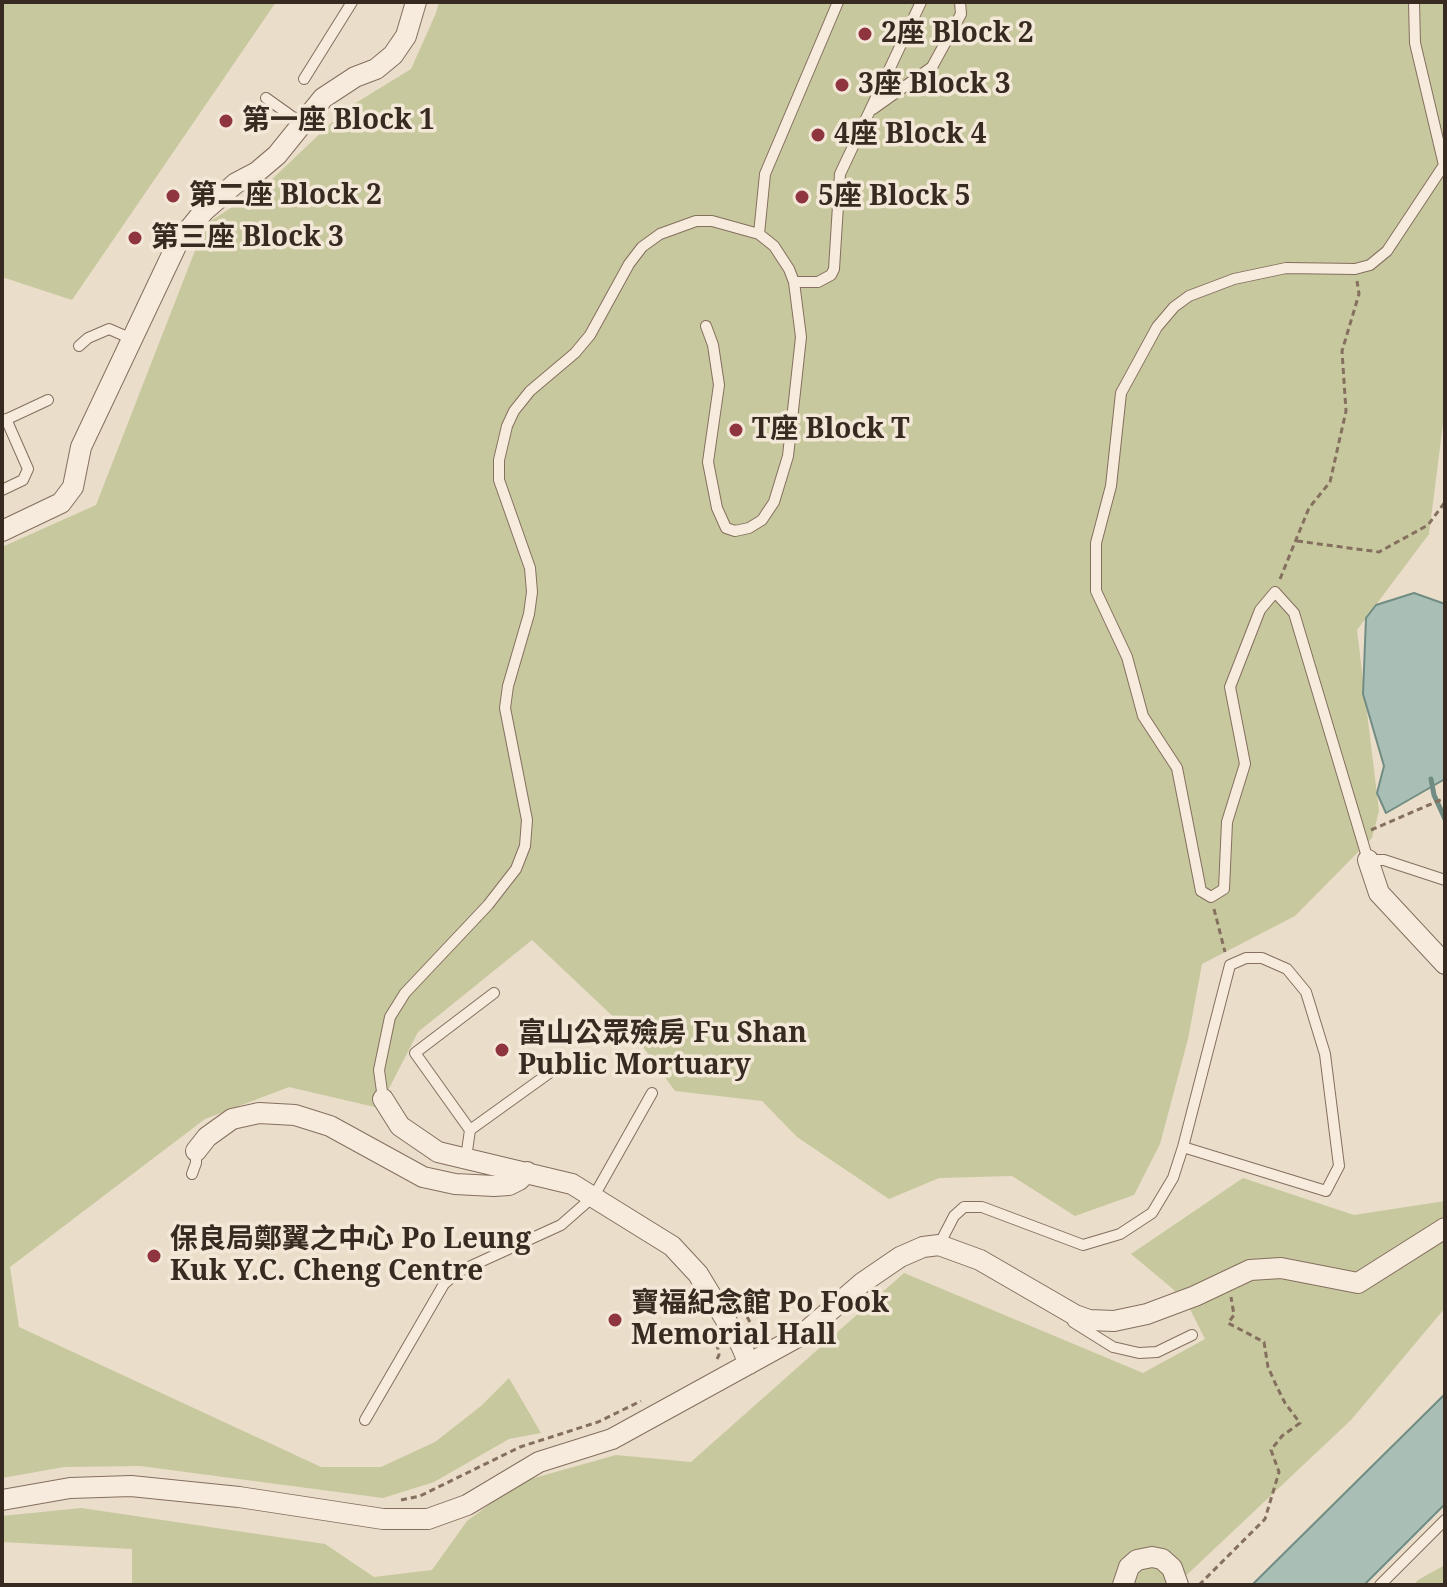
<!DOCTYPE html>
<html>
<head>
<meta charset="utf-8">
<style>
  body { margin:0 }
  #map { position:relative; width:1447px; height:1587px; overflow:hidden; background:#eaddc9; font-family:"Noto Serif",serif }
  canvas { display:block }
  .frame { position:absolute; inset:0; border:4px solid #372a21; pointer-events:none }
</style>
</head>
<body>
<div id="map">
<canvas width="1447" height="1587"></canvas>
<div class="frame"></div>
</div>
<script>
const ctx = document.querySelector('canvas').getContext('2d');
ctx.lineJoin = 'round';
function paint(path, color) { ctx.fillStyle = color; ctx.fill(path, 'evenodd'); }
const shape = rows => new Path2D(rows.map(r => 'M' + r).join(''));
function trace(path, color, width, dash) { ctx.strokeStyle = color; ctx.lineWidth = width; ctx.lineCap = dash ? 'butt' : 'round'; ctx.setLineDash(dash || []); ctx.stroke(path); }
function label(font, color, halo, rows, align = 'center') {
  ctx.font = font + ' "Noto Serif","Noto Sans TC",serif'; ctx.lineWidth = 7; ctx.setLineDash([]); ctx.textBaseline = 'middle'; ctx.strokeStyle = halo; ctx.fillStyle = color; for (const [text, x, y, turn = 0] of rows) {
    ctx.save(); ctx.translate(x, y); ctx.rotate((+turn || 0) * Math.PI / 180); ctx.textAlign = isNaN(turn) ? turn : align; if (halo) ctx.strokeText(text, 0, 0); ctx.fillText(text, 0, 0); ctx.restore();
  }
}
paint(shape([
  [2,2,276,2,72,300,2,277],
  [439,2,1445,2,1445,408,1429,534,1357,630,1379,811,1372,838,1295,916,1202,964,1188,1039,1160,1144,1134,1195,1075,1216,1012,1176,939,1178,889,1199,797,1137,762,1101,675,1091,638,1040,532,940,418,1032,379,1108,289,1087,205,1119,10,1267,19,1327,321,1467,381,1467,435,1442,481,1406,509,1378,541,1433,509,1439,434,1482,383,1498,140,1466,64,1467,2,1478,2,547,96,505,205,225,268,183,346,109,411,69,436,13],
  [1243,1178,1354,1215,1445,1201,1445,1308,1351,1420,1176,1585,132,1585,132,1549,2,1542,2,1516,81,1508,325,1544,374,1577,432,1570,467,1521,520,1482,616,1455,691,1462,904,1273,1143,1373,1205,1339,1191,1311,1173,1289,1131,1254],
  [1445,1565,1445,1585,1413,1585,1418,1580]
]), '#c7c89e');
const water = shape([
  [1414,593,1445,604,1445,779,1386,813,1377,793,1384,766,1363,694,1366,618,1376,605,1414,593],
  [1445,1394,1445,1504,1364,1585,1252,1585,1445,1394]
]);
paint(water, '#a9bfb6');
trace(water, '#718d83', 2);
trace(shape([
  [1431,779,1434,795,1445,819]
]), '#718d83', 5);
const service = shape([
  [1414,2,1415,43,1444,165,1387,251,1370,265,1355,269,1286,268,1234,279,1189,296,1174,307,1157,327,1121,393,1111,486,1096,543,1096,591,1127,657,1143,716,1177,768,1201,891,1211,897,1224,889,1227,822,1245,764,1230,687,1260,610,1275,592,1294,613,1368,860,1384,860,1445,880],
  [304,79,352,2],
  [266,98,301,123],
  [873,109,932,67,961,14,960,2],
  [759,234,765,174,838,2],
  [794,282,818,282,831,275,834,269,840,174,921,2],
  [79,346,88,338,109,329,132,339],
  [3,421,48,400],
  [2,490,23,480,28,469,6,419],
  [383,1099,379,1070,390,1017,405,993,488,905,516,869,525,846,527,820,505,708,508,686,529,614,532,592,530,568,499,480,499,460,507,426,514,411,530,391,575,353,590,335,629,264,642,247,660,234,696,221,712,221,759,234,774,246,789,269,794,282,801,337,788,456,774,502,762,520,749,528,735,531,726,528,717,508,708,462,719,385,713,345,706,326],
  [470,1130,415,1053,494,993],
  [466,1158,470,1130,566,1061],
  [192,1174,196,1163,196,1151],
  [939,1245,954,1216,964,1207,982,1207,1083,1245,1120,1234,1152,1213,1173,1178,1183,1147,1230,965,1246,958,1262,958,1287,969,1306,992,1325,1054,1339,1166,1326,1191,1183,1147],
  [1073,1322,1113,1347,1139,1353,1157,1352,1192,1335],
  [365,1420,444,1284,458,1272,561,1225,594,1196,652,1093],
  [1380,1585,1445,1520]
]);
const minor = shape([
  [2,531,61,503,73,487,81,447,177,244,204,211,236,183,257,172,277,155,323,98,355,77,376,69,393,55,406,36,416,2],
  [1368,860,1379,893,1445,964],
  [383,1099,400,1126,438,1152,572,1184,672,1246,698,1274,741,1345,749,1364],
  [196,1151,207,1137,232,1119,259,1113,295,1115,330,1126,423,1177,455,1184,494,1186,509,1185,519,1180,527,1172],
  [2,1500,70,1488,131,1486,239,1497,383,1519,428,1519,467,1505,539,1462,612,1439,803,1334,862,1283,900,1257,923,1247,939,1245,980,1260,1075,1315,1089,1320,1114,1321,1147,1314,1195,1296,1250,1270,1281,1268,1358,1283,1445,1228],
  [1123,1585,1129,1567,1137,1560,1152,1557,1162,1559,1172,1568,1178,1585]
]);
trace(service, '#856f5f', 12);
trace(minor, '#856f5f', 22);
trace(shape([
  [1297,541,1379,552,1428,525,1445,502],
  [1280,579,1309,508,1330,482,1346,411,1342,351,1359,294,1357,281],
  [1371,830,1445,798],
  [1214,909,1225,952],
  [742,1308,754,1329,764,1336],
  [717,1359,719,1355,717,1344],
  [401,1500,420,1496,520,1447,598,1422,641,1401],
  [1199,1585,1265,1519,1279,1472,1271,1450,1282,1436,1300,1423,1285,1403,1276,1385,1268,1367,1264,1342,1228,1323,1234,1315,1231,1297]
]), '#856f5f', 3, [6, 4]);
trace(service, '#f6ebdc', 10);
trace(minor, '#f6ebdc', 20);
for (const [x, y, r, color] of [
  [865,34,8,"#8e3540"],
  [842,85,8,"#8e3540"],
  [226,121,8,"#8e3540"],
  [818,135,8,"#8e3540"],
  [173,196,8,"#8e3540"],
  [802,197,8,"#8e3540"],
  [135,238,8,"#8e3540"],
  [736,430,8,"#8e3540"],
  [502,1050,8,"#8e3540"],
  [154,1256,8,"#8e3540"],
  [615,1320,8,"#8e3540"]
]) { const dot = new Path2D(); dot.arc(x, y, r, 0, 2 * Math.PI); ctx.fillStyle = color; ctx.fill(dot); trace(dot, '#f3e8d8', 3); }
label('bold 28px', '#372a21', '#f3e8d8', [
  ["2座 Block 2",881,34],
  ["3座 Block 3",858,85],
  ["第一座 Block 1",242,121],
  ["4座 Block 4",834,135],
  ["第二座 Block 2",189,196],
  ["5座 Block 5",818,197],
  ["第三座 Block 3",151,238],
  ["T座 Block T",752,430],
  ["富山公眾殮房 Fu Shan",518,1034],
  ["Public Mortuary",518,1066],
  ["保良局鄭翼之中心 Po Leung",170,1240],
  ["Kuk Y.C. Cheng Centre",170,1272],
  ["寶福紀念館 Po Fook",631,1304],
  ["Memorial Hall",631,1336]
], 'left');
</script>
</body>
</html>
